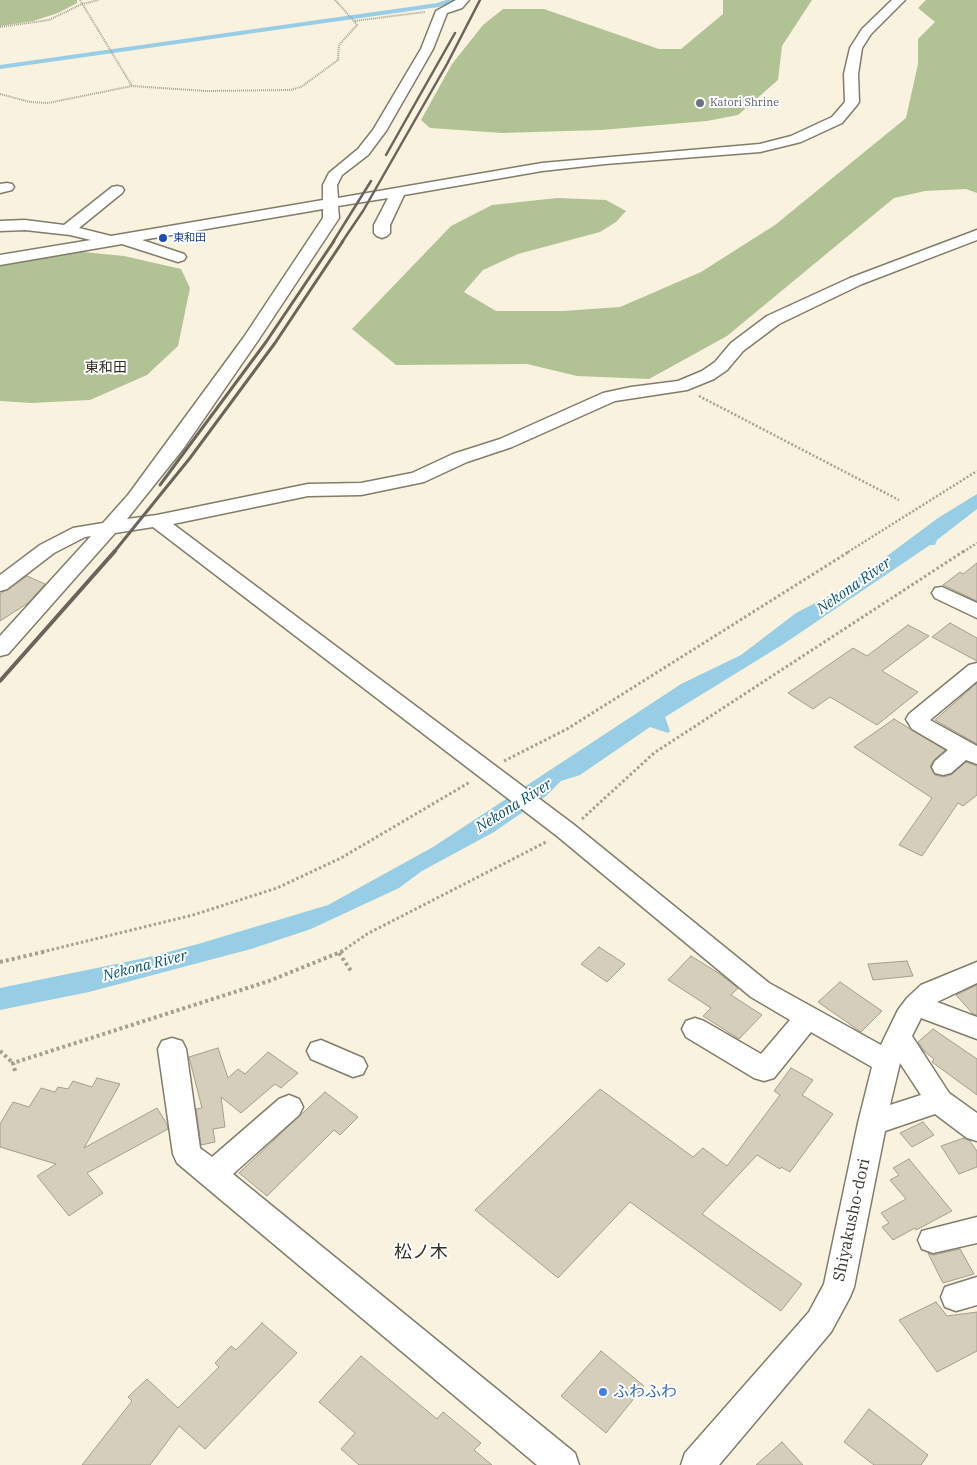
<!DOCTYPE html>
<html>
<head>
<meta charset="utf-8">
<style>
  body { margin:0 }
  canvas { display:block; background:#f9f2df }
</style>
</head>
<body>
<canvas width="977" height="1465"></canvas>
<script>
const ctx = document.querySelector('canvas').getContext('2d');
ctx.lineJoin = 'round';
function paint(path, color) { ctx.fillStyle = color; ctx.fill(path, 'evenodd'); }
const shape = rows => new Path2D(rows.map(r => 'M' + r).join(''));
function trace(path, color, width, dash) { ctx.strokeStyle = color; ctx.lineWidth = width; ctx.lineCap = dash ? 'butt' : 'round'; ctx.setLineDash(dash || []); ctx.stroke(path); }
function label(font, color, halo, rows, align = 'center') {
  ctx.font = font + ' "IBM Plex Serif","Noto Sans JP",serif'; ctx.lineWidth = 4; ctx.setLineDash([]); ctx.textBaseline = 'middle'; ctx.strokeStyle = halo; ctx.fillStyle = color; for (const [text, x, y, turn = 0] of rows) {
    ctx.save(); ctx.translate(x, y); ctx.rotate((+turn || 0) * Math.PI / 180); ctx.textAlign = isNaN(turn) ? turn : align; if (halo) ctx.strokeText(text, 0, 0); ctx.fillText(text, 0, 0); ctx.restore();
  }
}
paint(shape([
  [0,0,77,0,77,3,58,13,33,21,0,26],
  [723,0,812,0,782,46,778,80,738,115,707,121,601,130,502,133,430,128,421,120,452,64,483,25,503,9,544,9,659,49,681,49,723,14],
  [926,0,977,0,977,193,966,189,925,191,894,198,727,336,649,379,577,376,527,364,396,365,352,329,451,226,492,205,557,198,606,200,626,211,616,222,600,232,518,254,483,270,464,292,496,311,563,311,620,307,701,272,775,225,906,118,918,64,918,39,935,22,918,8],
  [73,251,124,256,181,269,190,288,178,346,147,375,90,400,31,403,0,401,0,257]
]), '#b1c395');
paint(shape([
  [977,494,977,509,937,540,935,545,930,545,782,645,665,717,670,731,668,733,650,727,580,775,561,781,546,796,494,832,422,871,399,888,311,929,251,949,89,992,0,1010,0,988,145,958,198,944,328,905,433,847,681,684,741,655,796,613,844,588,938,518]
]), '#97cee6');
trace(shape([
  [0,67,438,5,452,0]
]), '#97cee6', 4);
const building = shape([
  [977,563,977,601,943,585,960,572,963,574,977,563],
  [27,576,45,584,28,603,0,621,0,594,27,576],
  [950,623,977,638,977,661,932,637,950,623],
  [908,625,929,636,882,671,918,692,877,725,830,697,813,709,788,693,853,648,867,656,908,625],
  [977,683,977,744,935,720,977,683],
  [894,719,945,750,934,760,930,766,935,775,943,777,951,775,966,762,977,766,977,795,963,806,958,803,922,856,899,845,932,798,854,747,894,719],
  [599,947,625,964,607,982,581,964,599,947],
  [691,956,720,974,738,988,731,995,762,1015,739,1039,703,1016,711,1008,668,980,691,956],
  [907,961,913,976,873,980,868,964,907,961],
  [840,982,882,1011,861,1032,818,1002,840,982],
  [977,985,977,1015,973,1014,956,995,977,985],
  [933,1029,977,1059,977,1095,932,1062,934,1059,925,1052,918,1042,933,1029],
  [218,1048,228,1078,238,1069,245,1074,268,1052,298,1073,281,1088,275,1084,241,1113,221,1097,225,1127,213,1129,215,1142,201,1145,196,1109,202,1108,189,1057,218,1048],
  [791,1068,813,1080,802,1095,833,1114,790,1172,781,1167,780,1169,757,1155,702,1214,802,1284,781,1311,630,1202,558,1278,475,1210,600,1089,693,1157,703,1148,727,1166,780,1095,774,1091,791,1068],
  [97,1078,120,1084,84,1148,157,1108,167,1124,168,1129,87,1173,103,1193,69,1216,37,1176,56,1164,0,1147,0,1124,13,1102,29,1107,41,1088,55,1092,58,1087,68,1089,73,1081,92,1087,97,1078],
  [325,1092,358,1117,340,1135,334,1130,267,1196,239,1173,325,1092],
  [923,1122,934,1135,912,1147,900,1133,923,1122],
  [964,1138,970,1141,977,1151,977,1167,959,1174,941,1146,964,1138],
  [909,1159,952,1211,916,1230,915,1228,893,1240,882,1227,889,1223,881,1213,906,1199,890,1180,899,1175,893,1168,909,1159],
  [960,1249,974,1274,943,1283,928,1253,933,1255,960,1249],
  [936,1302,947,1316,977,1312,977,1351,937,1372,899,1320,936,1302],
  [262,1323,297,1353,205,1449,179,1426,150,1465,82,1465,132,1401,128,1397,147,1379,178,1408,219,1367,215,1363,231,1346,236,1350,262,1323],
  [601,1351,644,1386,606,1433,561,1396,601,1351],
  [361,1356,437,1419,443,1412,481,1443,474,1450,492,1465,359,1465,341,1449,355,1433,319,1402,361,1356],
  [869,1409,928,1455,921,1465,874,1465,844,1442,869,1409],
  [782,1442,803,1465,756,1465,782,1442]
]);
paint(building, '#d4cebb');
trace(building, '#a49e8c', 1);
const minor = shape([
  [456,0,469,0,462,8,447,13,433,49,386,131,368,155,342,175,337,185,338,198,542,163,760,144,791,136,832,117,845,102,844,74,850,48,862,29,892,0,905,0,871,34,862,48,858,74,859,102,857,105,842,123,801,142,760,152,605,164,542,171,404,195,390,225,390,233,387,236,382,238,377,236,374,233,374,225,388,198,338,206,339,218,259,339,183,449,127,519,157,515,308,484,361,483,412,473,453,454,500,439,603,393,631,387,678,381,702,371,715,362,731,343,767,316,850,278,977,230,977,240,862,284,779,324,743,351,727,370,714,379,687,390,615,401,512,447,467,462,424,482,361,495,308,496,173,524,573,824,769,983,881,1045,898,1010,907,998,921,985,977,962,977,983,937,1002,977,1017,977,1039,921,1018,912,1036,949,1093,977,1113,977,1141,967,1138,935,1114,885,1131,854,1287,850,1297,831,1332,719,1465,681,1465,685,1453,809,1312,824,1284,858,1123,872,1067,811,1032,774,1078,764,1081,754,1078,686,1037,682,1029,686,1021,695,1018,704,1021,761,1054,790,1020,751,997,557,836,153,527,115,533,8,654,0,656,0,636,91,536,85,537,54,553,7,589,0,591,0,575,40,545,73,528,103,523,128,495,244,337,323,218,323,209,142,240,184,254,186,257,184,260,178,262,122,244,0,265,0,255,91,240,70,235,25,230,0,231,0,221,25,220,64,225,112,187,117,186,122,187,124,190,122,193,79,228,111,236,323,200,323,185,329,173,358,149,373,130,421,49,436,11,456,0],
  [900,1063,921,1095,890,1105,900,1063],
  [7,183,12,184,14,187,12,190,0,193,0,184,7,183],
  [942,587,977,603,977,618,935,598,932,593,935,588,942,587],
  [977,663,977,681,930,720,977,746,977,764,966,760,951,773,943,775,935,773,932,767,935,761,948,750,912,729,906,719,909,714,969,665,977,663],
  [172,1038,182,1041,186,1049,200,1148,212,1157,279,1099,289,1095,299,1099,303,1107,299,1115,233,1174,575,1453,579,1465,537,1465,177,1163,173,1154,158,1049,162,1041,172,1038],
  [321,1040,363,1058,367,1066,363,1074,353,1077,311,1059,307,1051,311,1043,321,1040],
  [977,1217,977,1243,933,1253,922,1249,918,1240,922,1231,977,1217],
  [977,1277,977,1305,956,1311,945,1307,941,1297,945,1287,977,1277]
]);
trace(minor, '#827c6a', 3);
trace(shape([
  [80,0,132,86],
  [335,0,354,21],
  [0,27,49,20,82,4,99,0],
  [0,94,30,102,48,103,132,86,206,91,290,90,301,87,338,60,339,45,357,25,354,21,425,12]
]), '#a5a092', 2, [1, 1]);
trace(shape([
  [699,396,899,500],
  [848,552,977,471],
  [963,552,977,543]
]), '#a5a092', 2.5, [2, 2]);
trace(shape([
  [504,761,567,729,850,551],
  [582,819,654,753,964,551],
  [42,952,193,915,277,888,341,858,470,782],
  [341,952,367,934,548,841]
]), '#a5a092', 3, [2.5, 2.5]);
trace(shape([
  [339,953,351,971],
  [0,962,47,951],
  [0,1051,13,1063],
  [15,1071,13,1063,269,981,343,951]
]), '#a5a092', 4, [3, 3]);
paint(minor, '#fff');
trace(shape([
  [386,155,455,33],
  [333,242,371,181],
  [342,242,363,211,447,64,480,0]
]), '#69655a', 2.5);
trace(shape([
  [160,485,266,342,334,241],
  [114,552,190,458,275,343,343,241]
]), '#69655a', 3);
trace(shape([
  [0,681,115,551]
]), '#69655a', 4);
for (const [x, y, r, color] of [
  [700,103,5,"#6b7280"],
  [163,238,5,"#1a4fb4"],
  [603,1392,5,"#3f7fe0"]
]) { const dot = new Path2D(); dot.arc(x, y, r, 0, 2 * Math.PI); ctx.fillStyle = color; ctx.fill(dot); trace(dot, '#fff', 2); }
label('11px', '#5b616d', '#fff', [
  ["Katori Shrine",710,103]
], 'left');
label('11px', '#164399', '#fff', [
  ["東和田",173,238]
], 'left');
label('14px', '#353021', '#fff', [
  ["東和田",106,368]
]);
label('italic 15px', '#07536b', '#fff', [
  ["Nekona River",854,586,-35],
  ["Nekona River",514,806,-32],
  ["Nekona River",145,966,-14]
]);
label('16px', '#3b3830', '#fff', [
  ["Shiyakusho-dori",852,1220,-78]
]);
label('16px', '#366cbe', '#fff', [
  ["ふわふわ",613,1392]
], 'left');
label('18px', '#353021', '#fff', [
  ["松ノ木",421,1253]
]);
</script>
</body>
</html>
